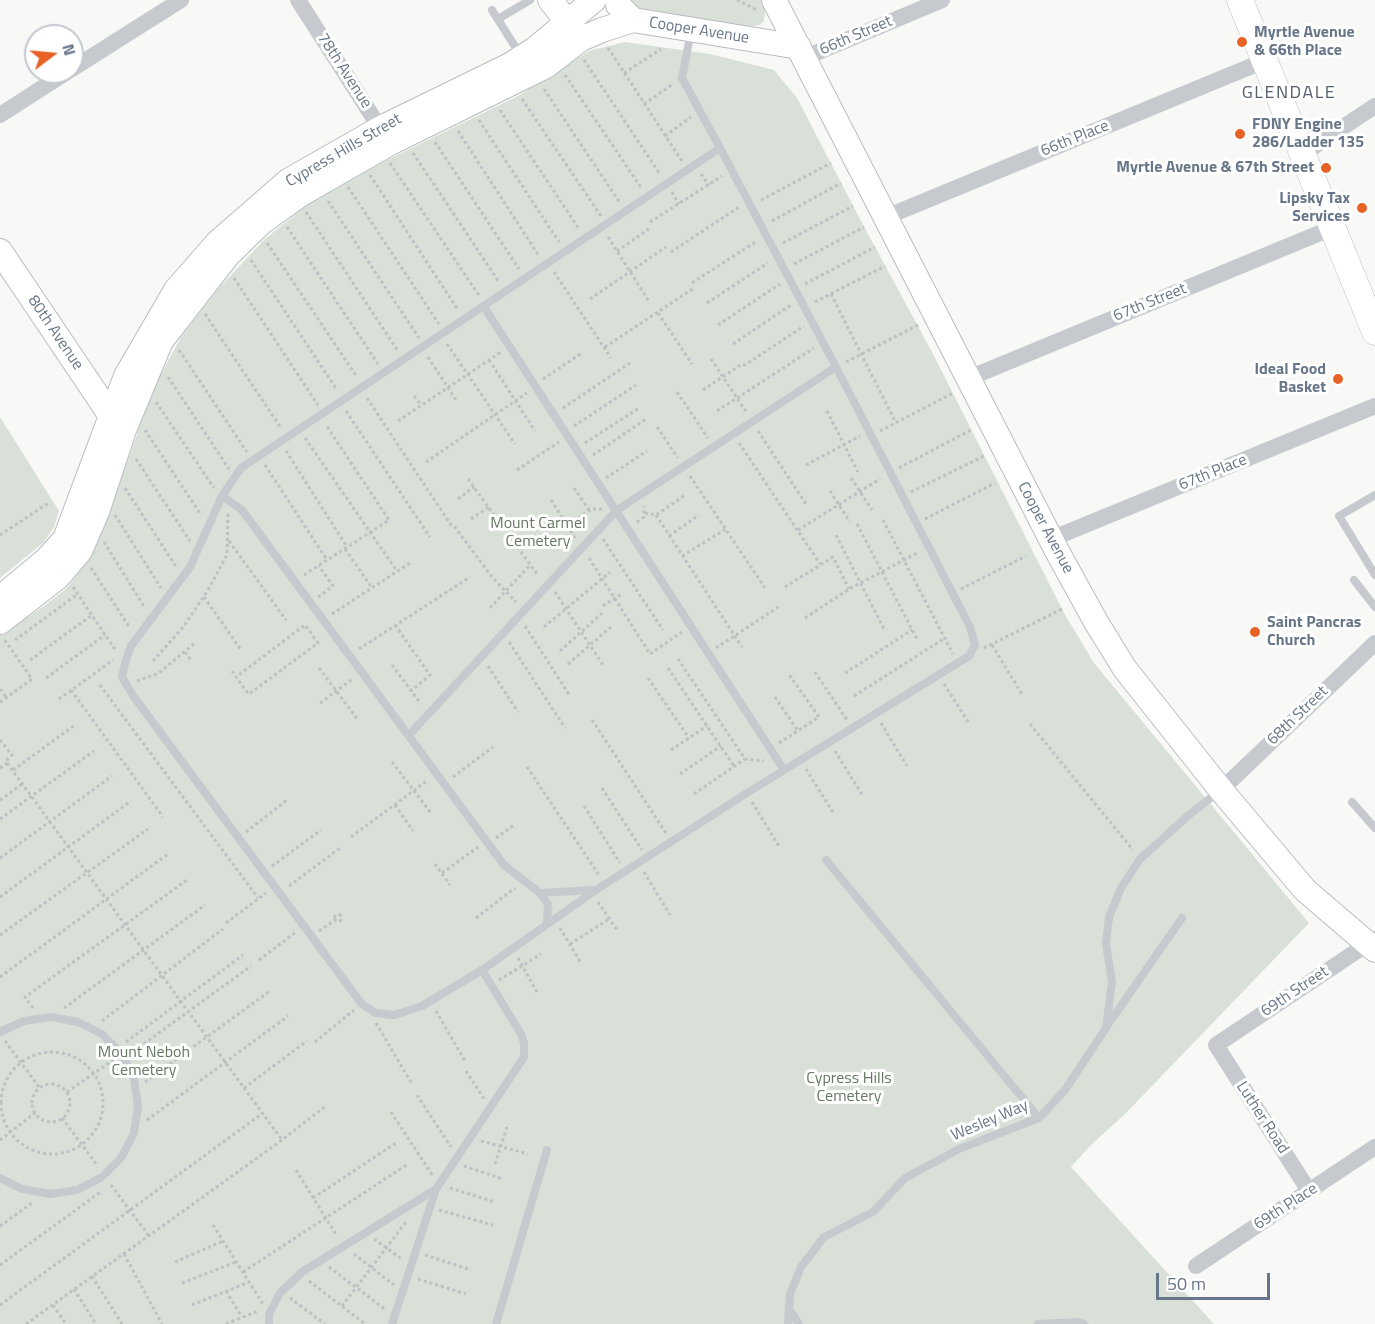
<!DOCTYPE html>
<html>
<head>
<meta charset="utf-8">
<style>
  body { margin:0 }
  #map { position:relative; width:1375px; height:1324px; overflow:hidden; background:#f8f8f6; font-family:"Titillium Web",sans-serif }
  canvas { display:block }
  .north { position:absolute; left:24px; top:24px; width:60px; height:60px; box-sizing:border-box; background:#fff; border:2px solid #c2c8cf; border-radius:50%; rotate:74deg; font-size:16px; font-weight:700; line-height:24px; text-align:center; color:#677688 }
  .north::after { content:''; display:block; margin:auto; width:21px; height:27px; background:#e86226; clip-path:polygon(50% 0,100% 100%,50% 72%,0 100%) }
  .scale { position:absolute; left:1156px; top:1273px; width:114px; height:27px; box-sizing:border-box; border:3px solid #677688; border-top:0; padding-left:8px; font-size:18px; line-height:21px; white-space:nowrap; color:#677688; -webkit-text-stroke:4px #fff; paint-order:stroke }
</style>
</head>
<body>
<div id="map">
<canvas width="1375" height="1324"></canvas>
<div class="north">N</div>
<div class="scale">50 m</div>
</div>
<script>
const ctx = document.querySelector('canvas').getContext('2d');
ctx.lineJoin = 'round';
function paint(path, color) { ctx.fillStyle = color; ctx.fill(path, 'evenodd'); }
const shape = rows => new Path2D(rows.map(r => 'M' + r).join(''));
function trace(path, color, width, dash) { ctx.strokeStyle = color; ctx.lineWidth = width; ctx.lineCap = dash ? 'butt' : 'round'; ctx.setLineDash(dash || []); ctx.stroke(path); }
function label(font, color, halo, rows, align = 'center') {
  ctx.font = font + ' "Titillium Web",sans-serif'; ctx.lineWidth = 6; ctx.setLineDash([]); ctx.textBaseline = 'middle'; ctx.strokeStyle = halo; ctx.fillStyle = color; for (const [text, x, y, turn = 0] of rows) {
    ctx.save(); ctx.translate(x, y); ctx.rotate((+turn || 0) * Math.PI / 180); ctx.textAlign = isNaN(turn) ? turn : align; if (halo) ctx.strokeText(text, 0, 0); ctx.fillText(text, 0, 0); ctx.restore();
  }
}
paint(shape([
  [624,0,766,0,764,21,759,25,743,28,640,12],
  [625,42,710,54,774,70,797,98,862,223,932,352,1064,613,1094,663,1309,923,1125,1114,1090,1146,1071,1167,1214,1324,0,1324,0,634,43,607,67,588,87,562,107,519,153,389,181,337,219,288,265,239,309,203,387,160,520,95,589,51],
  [0,417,59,511,54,527,44,542,0,578]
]), '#d9e0d7');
const secondary = shape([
  [550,0,578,35],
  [617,0,618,5,633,20],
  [774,0,1057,551,1096,622,1125,669,1221,790,1305,890,1375,950],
  [0,251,111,416],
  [0,598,46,560,65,539,126,376,176,290,218,242,288,181,381,128,510,65,535,49,594,0],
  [0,622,58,577,80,551,97,512,124,430,161,341,228,255,262,222,301,194,390,143,546,66,581,39,602,30,633,20,799,47]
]);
const primary = shape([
  [1240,0,1375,332]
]);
trace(secondary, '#b8bdc2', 26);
trace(primary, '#b7bbc0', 27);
trace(shape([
  [737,0,757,10],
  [608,48,682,161],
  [584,60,660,174],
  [624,73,661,49],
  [565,75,642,189],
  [544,89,620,203],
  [522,99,601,216],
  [644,104,673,84],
  [500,110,579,229],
  [479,120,559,242],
  [458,131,539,256],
  [665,136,691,117],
  [435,142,519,269],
  [413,153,499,282],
  [390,163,480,297],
  [701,174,709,185],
  [370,175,458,310],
  [348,187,439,324],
  [672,192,679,204],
  [761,200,831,163],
  [328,201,419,338],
  [306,212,398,351],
  [772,221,841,183],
  [650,222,722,176],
  [287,227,378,364],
  [608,237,650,303],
  [267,243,357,377],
  [783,243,853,206],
  [617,251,649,229],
  [671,252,739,207],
  [251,260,337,390],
  [794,264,864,227],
  [554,272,611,358],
  [234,278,318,405],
  [692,283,757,241],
  [805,284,875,247],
  [831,294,896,423],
  [590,299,666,247],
  [815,302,885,266],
  [707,303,768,263],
  [658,313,692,364],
  [205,314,281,428],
  [718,325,780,284],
  [447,344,515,444],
  [733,344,791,305],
  [605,347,694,288],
  [179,350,247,452],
  [428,357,456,400],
  [711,359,747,413],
  [489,360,535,431],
  [846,362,918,325],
  [168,377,229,469],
  [543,379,582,353],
  [703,390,742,364,745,365,804,326],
  [677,392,708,438],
  [414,396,421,405],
  [367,398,451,525,454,526,492,577,516,602],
  [156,402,214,488],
  [563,408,630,363],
  [346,411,430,537],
  [717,411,814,348],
  [827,411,858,472],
  [398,421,501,352],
  [574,426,636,385],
  [657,427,678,458],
  [145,430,201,515],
  [758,431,806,504],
  [880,431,953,393],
  [305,438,397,571],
  [585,443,639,408],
  [739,443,820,564],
  [286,451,347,547],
  [593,455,646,419],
  [136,459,190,541],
  [426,462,527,393],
  [265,465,327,560],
  [806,465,860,436],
  [899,468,971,430],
  [517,470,559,442],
  [690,476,765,588],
  [606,478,647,451],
  [851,478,872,510],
  [468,479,537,574],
  [125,488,177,568],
  [574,488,589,510],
  [830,491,850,522],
  [911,492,984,456],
  [458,499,474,487],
  [551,500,575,538],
  [645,513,656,515,685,495],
  [115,515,161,588],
  [656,515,742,647],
  [471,519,489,507],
  [925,519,995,483],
  [883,520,953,654],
  [637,522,644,517,644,506],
  [857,524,917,639],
  [568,525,591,509,603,509],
  [798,530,880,479],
  [0,535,50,502],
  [836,535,885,631],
  [669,536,699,515],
  [603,539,663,630],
  [229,541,286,620],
  [104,542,145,608],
  [345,549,372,588],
  [682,556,726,529],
  [589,558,650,654,682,632],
  [91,568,130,628],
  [304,575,389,520,326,425],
  [73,587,116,651],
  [785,587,833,557,849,589],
  [961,589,1026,556],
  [555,592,603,665],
  [204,597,241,650],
  [318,597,333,586,319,566],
  [603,606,623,593],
  [490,608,530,565],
  [332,614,410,563],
  [805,618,849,589,919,552],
  [395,625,430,675,411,691],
  [525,626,570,696],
  [544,627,610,572],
  [15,640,78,594],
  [509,642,565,728],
  [992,645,1023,696],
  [716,648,780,606],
  [984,648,1062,609],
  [359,649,470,577],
  [560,651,602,613],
  [185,652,192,662],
  [678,659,745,759,764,761],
  [30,660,92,615],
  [153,661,184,626,208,590,227,555,228,514],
  [568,664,611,627],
  [392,665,421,704],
  [488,666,518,712],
  [319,668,358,720],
  [668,668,734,766],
  [232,671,236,677,244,688,249,694,318,643,305,625,236,677],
  [815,672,847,720],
  [845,673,912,630],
  [46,678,105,635],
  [648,678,689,738],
  [137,681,159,673,196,642],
  [944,684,969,723],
  [100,685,258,898],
  [0,689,6,697],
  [71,690,163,817],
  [854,696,945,638],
  [775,697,798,731],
  [59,699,113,660],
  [0,702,32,679,4,639],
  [320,703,354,678],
  [592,720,666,833],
  [881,723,907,766],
  [1030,724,1133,850],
  [0,740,12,755,6,761,7,763,282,1140],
  [779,743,819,717,788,673],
  [671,750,707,726],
  [835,751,863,796],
  [392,762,431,813],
  [527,767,599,875],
  [0,768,7,763],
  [806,769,834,814],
  [13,770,75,725],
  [680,774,721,746],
  [453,777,493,747],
  [602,788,642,850],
  [694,794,745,759],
  [0,800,22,784],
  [752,802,780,848],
  [395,805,413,831],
  [584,806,620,863],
  [0,819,94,751],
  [246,832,287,800],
  [351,837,428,780],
  [496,838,514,825],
  [0,858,112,776],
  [435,864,450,885],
  [272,866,321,830],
  [644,872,670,915],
  [442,873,478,847],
  [289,886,340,848],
  [0,897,131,801],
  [598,902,617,930],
  '334.5 918a3.5 3.5 0 1 1 7 0a3.5 3.5 0 1 1-7 0Z',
  [476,918,515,888],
  [226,923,266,893],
  [560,928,581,963],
  [319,931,335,920],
  [0,935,148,829],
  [570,944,609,919],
  [518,958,538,994],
  [259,960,296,932],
  [0,977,168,854],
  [499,980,541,954],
  [33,1008,25,997,187,880],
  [64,1008,205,905],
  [436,1011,465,1061],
  [102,1021,223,929],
  [376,1023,412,1084],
  [5,1041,39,1087],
  [126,1042,243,955],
  [315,1042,354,1010],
  [134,1051,251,966],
  '1 1103a51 51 0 1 1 102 0a51 51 0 1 1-102 0Z',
  [466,1071,484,1099],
  [145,1082,270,991],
  '32 1103a19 19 0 1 1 38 0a19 19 0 1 1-38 0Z',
  [244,1088,307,1041],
  [67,1092,113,1060],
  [417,1095,451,1147],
  [391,1112,433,1176],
  [62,1118,97,1165],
  [147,1120,288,1016],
  [0,1140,35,1113],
  [481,1141,528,1154],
  [495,1164,507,1127],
  [464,1166,503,1179],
  [296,1170,337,1236],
  [111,1185,149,1236],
  [450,1188,495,1202],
  [313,1198,396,1143],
  [439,1210,493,1225],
  [213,1225,263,1304],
  [0,1226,32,1203],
  [374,1239,403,1260],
  [124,1254,162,1324],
  [354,1254,394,1285],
  [425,1255,471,1270],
  [175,1262,223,1241],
  [0,1265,102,1191],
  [329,1267,386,1310],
  [243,1272,408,1164],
  [92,1276,122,1324],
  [418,1279,466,1294],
  [309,1281,365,1324],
  [182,1283,236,1262],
  [74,1289,96,1324],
  [226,1291,242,1317],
  [290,1298,325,1324],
  [0,1305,263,1113],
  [53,1305,66,1324],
  [192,1305,249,1282],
  [342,1306,406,1222],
  [26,1324,282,1140,327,1105],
  [226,1324,258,1311]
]), '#bec0c3', 3, [3, 3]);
trace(shape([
  [492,10,521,56],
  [498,19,530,0],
  [691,31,682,78,720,148,241,468,222,496,190,567,131,646,125,663,122,677,134,697,361,1003,375,1013,394,1015,422,1006,482,970,596,890,747,793,969,656,975,645,970,627,836,367,720,148],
  [484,307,784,770],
  [1375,495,1339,516,1375,575],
  [222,496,242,510,504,865,540,893,595,890],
  [1354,580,1375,607],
  [409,735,617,510,836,367],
  [1352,802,1375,828],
  [826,860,1039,1118],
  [540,893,548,904,547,924],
  [1107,1026,1182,918],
  [0,1032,24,1021,51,1017,78,1022,102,1034,122,1054,134,1079,138,1106,134,1133,121,1158,102,1177,77,1190,50,1194,22,1189,0,1178],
  [789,1309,799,1324],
  [269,1324,269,1314,280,1293,302,1272,436,1189],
  [392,1324,436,1189,524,1057,524,1043,521,1034,482,970],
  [496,1324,547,1150],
  [788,1324,790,1294,801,1267,824,1237,873,1212,905,1178,959,1149,1039,1118,1065,1090,1106,1028,1112,982,1106,944,1109,917,1121,888,1140,859,1190,814,1218,792],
  [1038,1324,1078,1322,1084,1324]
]), '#c6c9cd', 8);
trace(shape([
  [298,0,385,136],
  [804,58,942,0],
  [72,69,181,0],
  [0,115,67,72],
  [1303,154,1375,106],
  [886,217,1264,61],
  [969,378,1332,228],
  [1051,539,1375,406],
  [1221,790,1375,643],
  [1309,1191,1216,1045,1375,939],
  [1196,1266,1375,1147]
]), '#c6c9cd', 16);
trace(secondary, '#fff', 24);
trace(primary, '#fff', 26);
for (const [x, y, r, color] of [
  [1242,42,6,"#e86226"],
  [1240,134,6,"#e86226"],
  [1326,168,6,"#e86226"],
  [1362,208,6,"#e86226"],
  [1338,379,6,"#e86226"],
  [1255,632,6,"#e86226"]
]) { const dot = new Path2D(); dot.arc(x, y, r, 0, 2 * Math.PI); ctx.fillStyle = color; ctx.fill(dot); trace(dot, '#fff', 2); }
label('16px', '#677688', '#fff', [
  ["Cooper Avenue",699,31,9],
  ["66th Street",856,36,-23],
  ["78th Avenue",344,71,57],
  ["66th Place",1075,139,-22],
  ["Cypress Hills Street",344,151,-30],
  ["67th Street",1150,303,-22],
  ["80th Avenue",55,333,56],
  ["67th Place",1213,473,-22],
  ["Cooper Avenue",1045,528,62],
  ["68th Street",1298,716,-44],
  ["69th Street",1295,992,-34],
  ["Luther Road",1262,1118,57],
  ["Wesley Way",990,1121,-23],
  ["69th Place",1286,1207,-33]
]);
label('bold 16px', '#677688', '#fff', [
  ["Myrtle Avenue",1254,33],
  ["& 66th Place",1254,51],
  ["FDNY Engine",1252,125],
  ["286/Ladder 135",1252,143],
  ["Myrtle Avenue & 67th Street",1314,168,"right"],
  ["Lipsky Tax",1350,199,"right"],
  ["Services",1350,217,"right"],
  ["Ideal Food",1326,370,"right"],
  ["Basket",1326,388,"right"],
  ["Saint Pancras",1267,623],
  ["Church",1267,641]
], 'left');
label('16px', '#657962', '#fff', [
  ["Mount Carmel",538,524],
  ["Cemetery",538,542],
  ["Mount Neboh",144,1053],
  ["Cemetery",144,1071],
  ["Cypress Hills",849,1079],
  ["Cemetery",849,1097]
]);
ctx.letterSpacing = '1.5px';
label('18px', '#55606c', '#fff', [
  ["GLENDALE",1289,94]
]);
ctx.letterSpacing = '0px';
</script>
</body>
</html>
